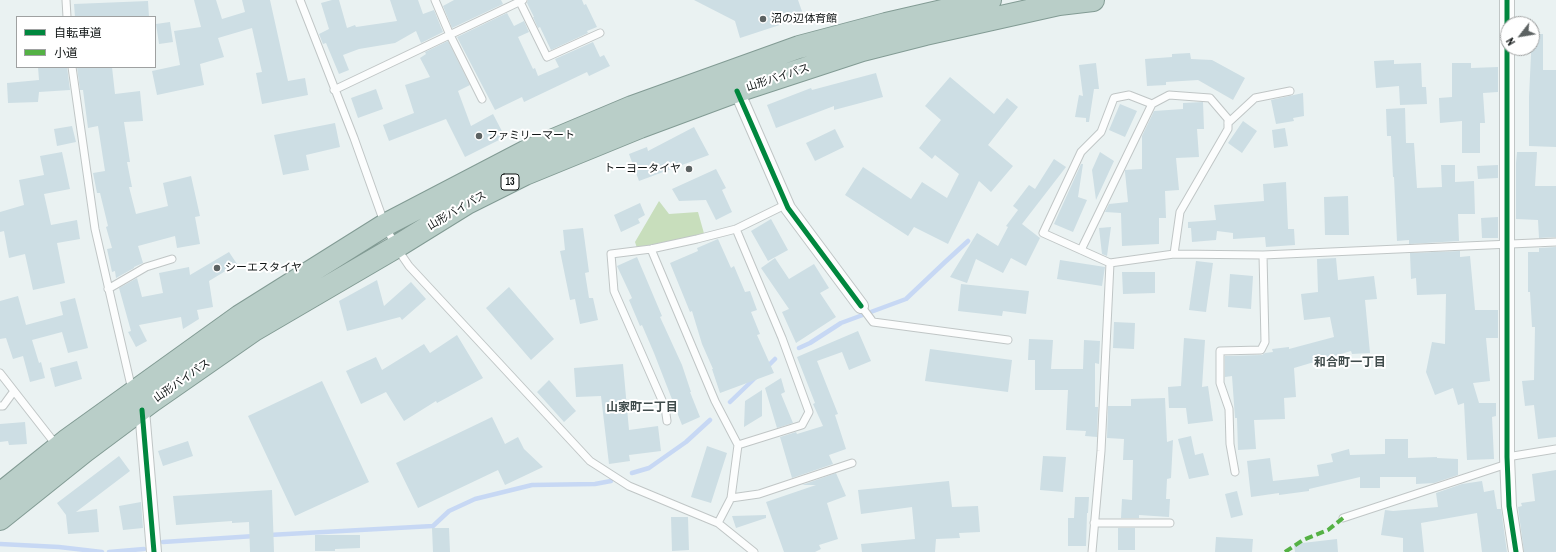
<!DOCTYPE html>
<html>
<head>
<meta charset="utf-8">
<style>
  body { margin:0 }
  #map { position:relative; width:1556px; height:552px; overflow:hidden; background:#eaf2f2; font-family:"Archivo Narrow","Noto Sans JP",sans-serif }
  canvas { display:block }
  .legend { position:absolute; left:16px; top:16px; width:140px; height:52px; box-sizing:border-box; background:#fff; border:1px solid #9fa1a1; margin:0; padding:5px 7px; list-style:none; font-size:12px; color:#101515 }
  .legend li { display:flex; align-items:center; gap:8px; height:20px }
  .legend b { width:20px; border:1px solid #9fa1a1 }
  .north { position:absolute; left:1500px; top:16px; width:40px; height:40px; box-sizing:border-box; background:#fff; border:1px solid #9fa1a1; border-radius:50%; rotate:239deg; font-size:11px; font-weight:700; line-height:16px; text-align:center; color:#101515 }
  .north::after { content:''; display:block; margin:auto; width:14px; height:18px; background:#5c6262; clip-path:polygon(50% 0,100% 100%,50% 72%,0 100%) }
</style>
</head>
<body>
<div id="map">
<canvas width="1556" height="552"></canvas>
<ul class="legend">
<li><b style="height:5px;background:#00873e"></b>自転車道</li>
<li><b style="height:5px;background:#54b144"></b>小道</li>
</ul>
<div class="north">N</div>
</div>
<script>
const ctx = document.querySelector('canvas').getContext('2d');
ctx.lineJoin = 'round';
function paint(path, color) { ctx.fillStyle = color; ctx.fill(path, 'evenodd'); }
const shape = rows => new Path2D(rows.map(r => 'M' + r).join(''));
function trace(path, color, width, dash) { ctx.strokeStyle = color; ctx.lineWidth = width; ctx.lineCap = dash ? 'butt' : 'round'; ctx.setLineDash(dash || []); ctx.stroke(path); }
function label(font, color, halo, rows, align = 'center') {
  ctx.font = font + ' "Archivo Narrow","Noto Sans JP",sans-serif'; ctx.lineWidth = 4; ctx.setLineDash([]); ctx.textBaseline = 'middle'; ctx.strokeStyle = halo; ctx.fillStyle = color; for (const [text, x, y, turn = 0] of rows) {
    ctx.save(); ctx.translate(x, y); ctx.rotate((+turn || 0) * Math.PI / 180); ctx.textAlign = isNaN(turn) ? turn : align; if (halo) ctx.strokeText(text, 0, 0); ctx.fillText(text, 0, 0); ctx.restore();
  }
}
paint(shape([
  [659,201,669,214,698,212,705,237,638,251,635,242]
]), '#c8debc');
trace(shape([
  [799,348,810,343,841,323,906,299,944,263,968,241],
  [766,368,775,359],
  [730,402,756,377],
  [632,473,649,468,686,442,710,420],
  [269,535,433,526,449,511,475,499,532,485,595,484,611,481],
  [163,542,255,536],
  [0,544,59,547,102,552],
  [109,552,144,549]
]), '#c7d8f4', 4.5);
paint(shape([
  [194,0,216,0,222,19,245,12,242,0,270,0,288,81,305,78,308,95,262,104,256,73,262,72,252,28,218,38,224,57,200,64,204,85,157,95,152,71,180,65,174,31,201,27],
  [332,0,339,0,347,28,355,25,356,27,397,21,390,0,418,0,423,14,434,10,443,32,421,43,416,31,395,43,359,49,343,55,349,70,339,74,326,43,323,44,319,34,329,29,321,3],
  [454,0,501,0,503,4,452,28,443,6],
  [528,0,582,0,584,5,586,4,597,27,587,31,588,33,551,50,540,27,538,28,533,17,534,17,527,3],
  [694,0,798,0,804,17,740,38,735,21],
  [148,1,149,17,75,17,74,4],
  [507,13,514,26,524,21,529,32,518,37,533,69,535,68,538,76,559,67,555,59,593,42,600,57,604,55,610,66,589,76,587,72,524,102,522,97,495,110,457,37],
  [170,22,173,42,159,44,156,24],
  [1532,34,1543,34,1543,70,1556,70,1556,147,1529,146,1529,97],
  [448,41,470,85,458,91,471,126,493,114,505,137,465,157,446,119,389,141,383,125,414,113,405,85,430,77,420,58,426,54,425,52],
  [1190,53,1191,59,1212,60,1245,78,1233,100,1198,80,1166,82,1166,85,1147,86,1145,59,1172,57,1172,54],
  [1394,60,1394,64,1421,63,1422,87,1426,87,1427,104,1400,105,1399,86,1376,88,1374,61],
  [1096,63,1099,89,1094,89,1089,122,1086,122,1086,118,1075,117,1079,95,1083,96,1079,65],
  [1452,63,1471,63,1471,68,1498,67,1498,92,1483,93,1485,123,1480,123,1480,153,1462,153,1462,121,1440,123,1439,98,1452,97],
  [38,67,67,67,70,90,39,92,38,102,8,103,7,83,39,80],
  [77,67,112,67,115,94,140,91,143,121,124,122,130,162,127,162,132,187,129,187,136,214,168,206,163,183,191,176,200,216,195,217,200,244,177,248,175,236,138,246,143,263,134,267,134,268,116,278,115,271,112,272,107,249,112,248,106,227,108,226,100,193,97,193,93,173,105,171,98,126,88,128,83,90,80,90],
  [876,73,883,97,834,110,834,106,776,128,767,105,811,88,812,90],
  [950,77,994,114,1007,98,1018,107,988,145,1013,166,991,192,979,181,948,244,914,227,908,236,845,195,863,167,911,199,922,182,947,198,959,174,935,155,932,159,919,148,941,120,925,106],
  [376,89,383,109,358,118,351,98],
  [1303,93,1304,116,1293,118,1294,121,1276,124,1271,100],
  [1203,102,1204,129,1197,129,1199,157,1176,158,1179,190,1165,191,1166,218,1159,218,1159,244,1122,246,1121,213,1105,212,1109,204,1128,202,1125,172,1125,170,1142,169,1142,136,1154,111,1183,109,1183,103],
  [1120,104,1137,111,1125,137,1109,130],
  [1405,108,1406,143,1414,143,1417,188,1442,187,1441,165,1455,165,1455,182,1474,181,1475,214,1458,214,1459,241,1409,244,1409,240,1397,241,1394,177,1393,177,1391,136,1387,136,1386,109],
  [1243,121,1257,131,1242,153,1228,143],
  [335,123,340,147,306,155,309,170,283,175,274,135],
  [72,126,76,142,57,146,54,129],
  [694,127,709,155,639,181,629,154,647,147,648,151],
  [1285,128,1288,146,1274,148,1272,130],
  [835,129,844,147,815,161,806,143],
  [62,152,70,189,44,194,51,225,77,220,80,239,57,243,65,283,33,290,25,254,9,258,4,231,0,232,0,212,24,205,19,180,44,175,40,156],
  [1100,152,1114,161,1096,200,1092,170],
  [1517,152,1537,152,1535,186,1556,186,1556,237,1539,238,1538,220,1516,219,1516,163],
  [1054,159,1066,167,1022,224,1040,238,1026,266,1011,258,1003,273,976,259,967,283,950,277,977,233,998,246,1008,227,1006,226,1018,210,1013,206,1029,185,1035,189],
  [1081,164,1083,164,1078,197,1087,200,1073,232,1054,224],
  [1498,165,1498,178,1478,179,1477,166],
  [716,169,726,188,722,190,732,212,716,220,706,200,679,201,672,189],
  [1286,182,1288,229,1294,229,1295,245,1266,247,1265,237,1233,239,1233,233,1217,231,1216,240,1192,242,1191,228,1188,228,1188,222,1216,220,1214,205,1264,201,1263,184],
  [1348,196,1349,235,1325,235,1324,197],
  [640,203,645,215,638,219,640,223,621,232,614,215],
  [1498,217,1498,238,1482,238,1481,218],
  [771,219,788,250,768,261,751,231],
  [1111,227,1107,256,1102,254,1099,228],
  [583,228,589,272,585,273,589,298,593,298,598,320,580,324,575,299,570,300,560,251,565,250,563,230],
  [718,239,731,268,734,266,745,292,750,291,757,310,751,312,760,334,757,335,774,373,720,393,712,369,713,369,702,344,692,311,690,312,670,263,698,251,697,248],
  [1556,247,1556,437,1538,439,1534,405,1525,406,1522,381,1534,380,1535,327,1532,327,1530,292,1528,292,1528,252,1539,252,1539,248],
  [1460,251,1460,257,1470,256,1475,310,1498,310,1498,338,1486,338,1490,381,1473,383,1479,403,1496,403,1496,416,1492,417,1494,459,1467,460,1464,403,1458,405,1453,388,1435,395,1426,372,1432,342,1445,344,1446,294,1417,295,1416,278,1411,279,1410,253],
  [229,252,237,264,209,281,213,307,197,310,199,319,183,329,181,317,139,325,147,341,136,347,128,332,131,331,119,288,137,278,142,297,163,293,159,273,189,267,190,275],
  [637,257,662,316,660,317,682,365,691,392,690,392,700,417,682,425,654,353,642,325,640,326,629,300,632,298,617,266],
  [775,258,789,279,814,264,829,288,820,293,836,317,796,343,782,312,789,309,761,268],
  [1336,258,1338,280,1374,276,1377,299,1365,300,1370,353,1352,354,1351,351,1294,368,1296,397,1284,398,1285,419,1254,420,1256,449,1238,450,1237,418,1235,418,1232,376,1225,377,1225,356,1262,355,1265,353,1273,352,1272,349,1289,347,1289,349,1334,337,1330,317,1304,320,1301,294,1318,292,1317,259],
  [1060,260,1105,267,1102,286,1057,279],
  [1196,261,1213,263,1206,312,1189,310],
  [1122,272,1155,272,1155,293,1123,294],
  [1230,274,1253,276,1251,309,1228,307],
  [377,280,384,306,411,282,426,299,402,320,400,317,347,331,339,301],
  [961,284,1029,291,1026,314,1003,311,1002,316,958,311],
  [509,287,554,339,531,360,486,308],
  [18,296,26,325,63,315,60,302,75,298,88,348,68,353,62,332,32,340,39,363,41,362,45,378,30,382,23,356,13,359,6,338,0,339,0,301],
  [1114,322,1135,323,1134,349,1113,348],
  [858,331,871,361,849,370,842,352,817,361,838,414,835,415,846,449,829,455,833,464,792,478,780,437,796,432,797,434,823,426,813,404,815,403,797,357],
  [457,335,483,378,437,403,436,401,404,421,386,392,361,404,346,371,376,357,382,370,424,344,430,353],
  [1184,338,1205,340,1202,387,1208,386,1213,421,1188,424,1186,408,1169,408,1168,387,1181,386],
  [1029,339,1053,340,1051,369,1083,369,1084,340,1100,341,1099,364,1095,363,1095,407,1098,407,1097,437,1085,436,1086,431,1066,430,1068,390,1035,390,1035,360,1028,360],
  [930,349,1012,360,1008,392,925,381],
  [77,361,82,379,55,387,50,368],
  [623,364,629,430,658,426,661,451,629,455,630,461,609,464,601,396,576,397,574,368],
  [781,378,785,392,781,394,793,423,777,428,765,388],
  [549,380,576,411,564,422,537,392],
  [322,381,369,482,295,516,248,416],
  [762,390,762,416,744,427,745,401],
  [1165,398,1167,442,1173,440,1171,478,1167,479,1166,499,1170,499,1169,517,1139,515,1139,518,1121,518,1122,499,1132,500,1133,460,1123,460,1124,439,1107,438,1108,406,1131,406,1131,399],
  [492,417,505,444,518,437,524,449,543,467,505,485,498,470,418,508,396,463],
  [25,422,27,444,9,445,8,441,0,442,0,424],
  [1191,436,1195,455,1203,453,1209,475,1189,479,1178,439],
  [1385,439,1408,439,1408,458,1437,457,1437,458,1458,459,1458,475,1434,483,1416,484,1416,477,1380,477,1380,488,1360,488,1360,477,1309,489,1309,491,1279,495,1279,493,1251,497,1247,461,1270,458,1273,481,1319,476,1317,465,1333,462,1331,454,1349,449,1350,455,1385,454],
  [188,441,193,456,163,466,158,451],
  [707,446,727,453,711,503,691,497],
  [119,456,130,471,76,512,97,509,99,532,68,534,66,515,57,503],
  [1043,456,1066,457,1063,492,1040,490],
  [1556,470,1556,552,1524,552,1518,507,1522,506,1521,503,1535,501,1532,474],
  [836,473,846,496,827,503,838,539,819,545,821,549,815,552,784,552,766,502,816,485,802,485],
  [949,481,952,507,978,506,980,532,959,533,960,538,936,539,935,552,862,552,861,544,915,539,912,507,861,514,858,490],
  [1482,481,1484,492,1494,490,1497,509,1501,509,1507,552,1482,552,1477,513,1421,523,1424,552,1403,552,1403,538,1381,535,1385,510,1393,511,1438,507,1436,493,1462,484],
  [272,490,274,552,250,552,249,522,232,523,232,521,176,525,173,496],
  [1237,491,1243,515,1231,518,1225,494],
  [1075,497,1089,497,1088,513,1087,513,1086,546,1068,546,1068,518,1074,518],
  [141,502,143,528,123,530,119,506],
  [766,515,766,518,736,528,732,516],
  [671,517,688,517,689,550,672,551],
  [432,528,449,528,450,552,433,552],
  [1118,528,1135,528,1135,550,1118,550],
  [315,535,360,535,360,548,335,549,335,551,315,551],
  [1216,537,1253,539,1252,552,1215,552],
  [1337,539,1338,552,1295,552,1294,544]
]), '#cddee4');
const lane = shape([
  [66,0,67,17],
  [300,0,354,138,385,225,396,247,409,266,590,461,629,486,718,523,754,552],
  [435,0,450,35,482,99],
  [519,0,547,57,600,33],
  [72,67,95,229,132,390],
  [334,90,523,0],
  [1129,95,1152,104,1169,95,1210,98,1228,119,1228,129,1180,212,1174,254,1110,263,1043,233,1081,152,1101,132,1114,98,1129,95],
  [1228,123,1255,98,1290,91],
  [736,229,782,338,809,412,802,425,738,445],
  [651,249,715,401,738,445,731,498,718,523],
  [1081,250,1152,104],
  [1174,254,1263,255,1556,242],
  [108,289,146,267,172,259],
  [861,306,873,322,1008,340],
  [0,373,57,446],
  [0,406,3,406,14,391],
  [667,421,665,407,614,291,611,254,651,249,697,239,736,229,787,204],
  [1507,457,1556,449],
  [1235,472,1230,444,1229,409,1220,383,1220,351,1261,350,1265,342,1263,255],
  [731,498,759,494,852,463],
  [1343,518,1507,464],
  [1094,523,1170,523],
  [1092,552,1101,451,1110,263]
]);
const street = shape([
  [1507,0,1507,457,1509,506,1516,552],
  [737,91,788,208,861,306],
  [142,410,154,552]
]);
const highway = shape([
  [0,494,66,441,240,316,385,225,525,152,632,107,799,47,886,24,990,0],
  [0,519,85,451,152,401,254,330,396,247,467,203,525,174,640,127,737,91,862,50,925,34,1059,4,1093,0]
]);
trace(lane, '#c0c6c6', 9);
trace(street, '#c0c6c6', 16);
trace(highway, '#829b94', 24);
trace(lane, '#fcfdfd', 7);
trace(street, '#fcfdfd', 14);
trace(highway, '#b9cec8', 22);
trace(shape([
  [1285,552,1303,540,1328,530,1343,518]
]), '#54b144', 4, [8, 4]);
trace(shape([
  [1507,0,1507,457,1509,506,1516,552],
  [737,91,788,208,861,306],
  [142,410,154,552]
]), '#00873e', 5);
for (const [x, y, r, color] of [
  [763,19,4,"#5c6262"],
  [479,136,4,"#5c6262"],
  [689,169,4,"#5c6262"],
  [217,268,4,"#5c6262"]
]) { const dot = new Path2D(); dot.arc(x, y, r, 0, 2 * Math.PI); ctx.fillStyle = color; ctx.fill(dot); trace(dot, '#fff', 1.5); }
for (const [x, y, w] of [
  [510,182,18]
]) { const box = new Path2D(); box.roundRect(x - w / 2, y - 8, w, 16, 3); ctx.fillStyle = '#fff'; ctx.fill(box); trace(box, '#101515', 1); }
label('bold 10px', '#101515', null, [
  ["13",510,182]
]);
label('11px', '#101515', '#fff', [
  ["沼の辺体育館",771,19],
  ["ファミリーマート",487,136],
  ["トーヨータイヤ",681,169,"right"],
  ["シーエスタイヤ",225,268]
], 'left');
label('11px', '#101515', '#fff', [
  ["山形バイパス",778,78,-18],
  ["山形バイパス",457,211,-30],
  ["山形バイパス",182,381,-35]
]);
label('bold 12px', '#404c4c', '#fff', [
  ["和合町一丁目",1350,363],
  ["山家町二丁目",642,408]
]);
</script>
</body>
</html>
